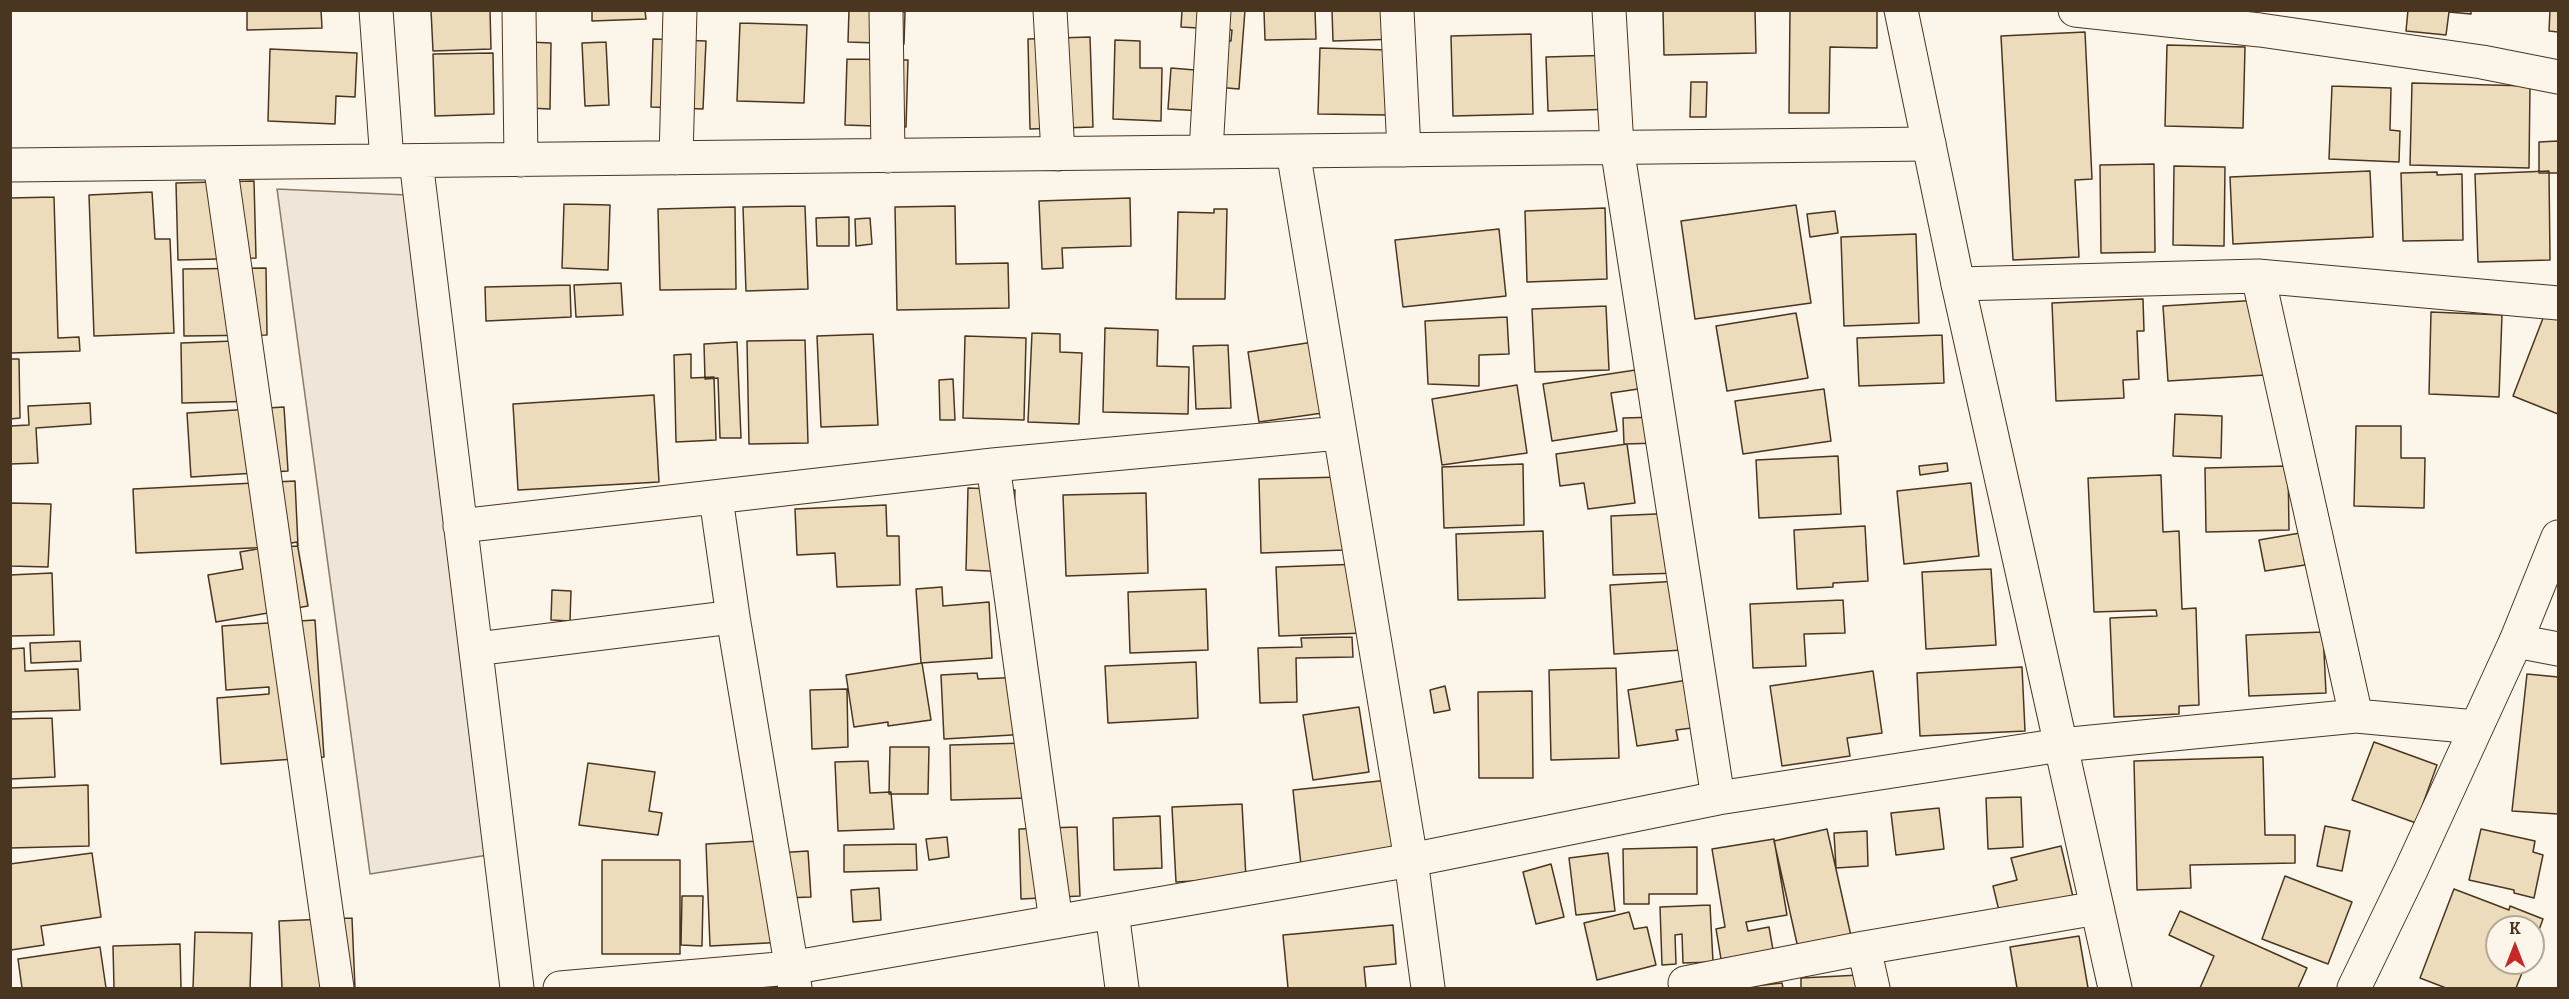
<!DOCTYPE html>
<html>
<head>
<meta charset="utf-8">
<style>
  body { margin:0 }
  #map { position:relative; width:2569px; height:999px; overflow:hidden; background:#fbf6e9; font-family:Bitter,serif }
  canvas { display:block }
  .frame { position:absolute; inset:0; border:12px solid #4a3520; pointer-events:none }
  .north { position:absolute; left:2485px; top:915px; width:60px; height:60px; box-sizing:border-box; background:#fbf6e9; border:2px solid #b4a999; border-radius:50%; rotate:0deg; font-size:16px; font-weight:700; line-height:24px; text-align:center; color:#4a3520 }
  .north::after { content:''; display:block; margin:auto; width:21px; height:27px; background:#c62828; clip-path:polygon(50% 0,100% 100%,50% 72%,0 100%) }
</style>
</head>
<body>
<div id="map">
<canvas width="2569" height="999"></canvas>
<div class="frame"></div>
<div class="north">K</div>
</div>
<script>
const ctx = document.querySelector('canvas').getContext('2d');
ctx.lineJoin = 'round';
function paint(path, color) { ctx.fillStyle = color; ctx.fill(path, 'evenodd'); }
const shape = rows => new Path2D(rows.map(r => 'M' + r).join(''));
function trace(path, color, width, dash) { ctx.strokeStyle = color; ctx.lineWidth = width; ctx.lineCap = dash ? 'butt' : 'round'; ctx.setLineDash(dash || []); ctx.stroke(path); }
const green = shape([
  [277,189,407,195,513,851,370,874,277,189]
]);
paint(green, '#ede6d9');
trace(green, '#887966', 1.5);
const building = shape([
  [247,10,321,10,322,28,247,30,247,10],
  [431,10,490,10,491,49,433,51,431,10],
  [592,10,645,10,646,19,592,21,592,10],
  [849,10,905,12,904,44,848,42,849,10],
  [1182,10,1245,10,1239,89,1204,86,1202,111,1168,109,1171,68,1195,70,1197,39,1231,41,1232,30,1181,27,1182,10],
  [1264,10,1315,10,1316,39,1265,40,1264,10],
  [1332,10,1399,10,1399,39,1333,41,1332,10],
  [1663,10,1755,10,1756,53,1664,55,1663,10],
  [1790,10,1877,10,1877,48,1830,47,1829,113,1789,113,1790,10],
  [2408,10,2471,10,2471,14,2449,12,2446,35,2406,31,2408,10],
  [2550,10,2558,10,2558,32,2549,31,2550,10],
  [740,23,807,25,804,103,737,101,740,23],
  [2085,32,2092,179,2075,180,2079,257,2013,260,2001,36,2085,32],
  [1531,34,1533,114,1453,116,1451,36,1531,34],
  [1090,37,1093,127,1030,129,1028,39,1090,37],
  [653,39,706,41,703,109,651,107,653,39],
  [1115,40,1140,41,1140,68,1162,68,1161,121,1113,119,1115,40],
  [506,41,551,43,550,109,504,107,506,41],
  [606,42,609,105,585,106,582,43,606,42],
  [2167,45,2245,47,2243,128,2165,126,2167,45],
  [1320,48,1389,50,1387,115,1318,114,1320,48],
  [270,49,357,53,355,97,336,96,335,124,268,121,270,49],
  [493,53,494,114,435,116,433,54,493,53],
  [1617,55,1619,109,1548,111,1546,57,1617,55],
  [847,59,908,60,906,127,845,125,847,59],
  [1691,82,1707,82,1706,117,1690,117,1691,82],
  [2412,83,2530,86,2529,168,2410,165,2412,83],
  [2332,86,2391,88,2390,130,2400,131,2399,162,2329,159,2332,86],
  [2558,141,2558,173,2539,173,2539,142,2558,141],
  [2154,164,2155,252,2101,253,2100,165,2154,164],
  [2174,166,2225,167,2224,246,2173,245,2174,166],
  [2370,171,2373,237,2233,244,2230,177,2370,171],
  [2549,171,2550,260,2478,262,2475,174,2549,171],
  [2437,172,2437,175,2462,174,2463,240,2403,241,2401,173,2437,172],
  [254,181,256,258,178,260,176,183,254,181],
  [152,192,155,239,170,239,174,333,94,336,89,195,152,192],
  [54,197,58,338,79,337,80,351,10,353,10,198,54,197],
  [1130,198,1131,246,1062,248,1063,268,1042,269,1039,201,1130,198],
  [564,204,610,205,608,270,562,268,564,204],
  [1796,205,1811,303,1695,319,1681,221,1796,205],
  [805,206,808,289,746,291,743,207,805,206],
  [955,206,956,264,1008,263,1009,308,897,310,895,207,955,206],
  [735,207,736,289,660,290,658,209,735,207],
  [1605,208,1607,279,1527,282,1525,211,1605,208],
  [1214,209,1227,209,1225,299,1176,299,1178,212,1214,213,1214,209],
  [1835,211,1838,233,1810,237,1807,214,1835,211],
  [849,217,849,246,817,246,816,218,849,217],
  [870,218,872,244,856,246,855,219,870,218],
  [1499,229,1506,296,1403,307,1395,240,1499,229],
  [1916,234,1919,323,1844,326,1841,237,1916,234],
  [266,268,267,335,184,336,183,269,266,268],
  [621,283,623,315,576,317,574,285,621,283],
  [570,285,571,317,486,321,485,287,570,285],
  [2143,299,2144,331,2137,331,2139,379,2123,380,2124,398,2056,401,2052,303,2143,299],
  [2260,300,2265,375,2168,381,2163,306,2260,300],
  [1606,306,1609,370,1535,372,1532,309,1606,306],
  [2431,312,2502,315,2499,397,2429,394,2431,312],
  [1796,313,1808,378,1727,391,1716,326,1796,313],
  [2545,313,2558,318,2558,414,2513,396,2545,313],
  [1507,317,1509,354,1479,355,1479,386,1428,384,1425,321,1507,317],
  [1105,328,1158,330,1157,366,1189,367,1188,414,1103,412,1105,328],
  [1032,333,1060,334,1060,352,1082,353,1079,424,1028,422,1032,333],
  [873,334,878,425,821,427,817,336,873,334],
  [1942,335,1944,383,1859,386,1857,338,1942,335],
  [965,336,1026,338,1024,420,963,418,965,336],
  [1333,339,1344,410,1259,422,1248,352,1333,339],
  [260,340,262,401,182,403,181,343,260,340],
  [805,340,808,443,749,444,747,341,805,340],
  [737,342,741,438,720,438,718,378,705,379,704,344,737,342],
  [1228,345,1231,408,1196,409,1193,346,1228,345],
  [691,354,691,378,714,377,716,440,676,442,674,355,691,354],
  [10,359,19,359,20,418,10,419,10,359],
  [1642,369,1645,388,1611,393,1617,431,1552,441,1543,384,1642,369],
  [953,379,955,420,940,420,939,380,953,379],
  [1517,385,1527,453,1442,465,1432,399,1517,385],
  [1824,389,1831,441,1743,454,1735,401,1824,389],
  [654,395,659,482,518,490,513,404,654,395],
  [90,403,91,424,36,428,38,463,10,464,10,426,29,425,28,406,90,403],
  [284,407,288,471,191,477,187,413,284,407],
  [2175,414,2222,416,2221,458,2173,456,2175,414],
  [1659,417,1660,443,1624,444,1623,418,1659,417],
  [2356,426,2401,426,2401,458,2425,458,2424,508,2354,506,2356,426],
  [1627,444,1635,503,1588,509,1584,483,1560,486,1556,454,1627,444],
  [1838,456,1841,514,1759,518,1756,460,1838,456],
  [1947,463,1948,471,1920,475,1919,466,1947,463],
  [1523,464,1524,525,1444,528,1442,467,1523,464],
  [2288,466,2289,530,2206,532,2205,468,2288,466],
  [2161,475,2163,532,2179,531,2182,609,2196,608,2199,705,2179,706,2179,714,2114,717,2110,618,2157,616,2156,610,2094,612,2088,478,2161,475],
  [1343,477,1345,550,1261,553,1259,479,1343,477],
  [295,481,298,546,136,553,133,489,295,481],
  [1971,483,1979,556,1904,564,1897,491,1971,483],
  [968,488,1015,490,1012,572,966,570,968,488],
  [1146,493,1148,573,1066,576,1063,495,1146,493],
  [10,503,51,504,48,567,10,566,10,503],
  [886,505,887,536,899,536,900,585,837,587,835,553,797,555,795,509,886,505],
  [1678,513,1680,573,1613,575,1611,516,1678,513],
  [1865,526,1868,581,1833,583,1833,587,1797,589,1794,530,1865,526],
  [1543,531,1545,598,1458,600,1456,534,1543,531],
  [2300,533,2305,565,2265,571,2259,540,2300,533],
  [297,542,308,606,216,622,208,575,243,569,240,552,297,542],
  [1362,564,1365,633,1279,636,1276,567,1362,564],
  [1991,569,1996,645,1926,649,1922,572,1991,569],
  [52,573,54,635,10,636,10,575,52,573],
  [1697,580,1700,649,1614,654,1610,585,1697,580],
  [942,587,943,606,989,602,992,658,921,663,916,589,942,587],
  [1206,589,1208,650,1130,653,1128,592,1206,589],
  [552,590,571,591,570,621,551,620,552,590],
  [1843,600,1845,633,1804,634,1806,666,1753,668,1750,604,1843,600],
  [315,620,324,757,221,764,217,698,269,694,269,687,226,690,222,626,315,620],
  [2323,632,2326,693,2249,696,2246,635,2323,632],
  [1352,637,1353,657,1296,658,1297,702,1260,703,1258,648,1302,647,1301,638,1352,637],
  [80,641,81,661,31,663,30,643,80,641],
  [24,648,25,671,78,669,80,710,10,712,10,649,24,648],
  [1196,662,1198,718,1108,723,1105,666,1196,662],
  [922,663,931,720,888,726,888,722,854,727,846,675,922,663],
  [2022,667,2025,731,1920,736,1917,673,2022,667],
  [1616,668,1619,758,1551,760,1549,670,1616,668],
  [1873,671,1882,733,1847,738,1850,756,1782,766,1770,686,1873,671],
  [977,673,978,679,1026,677,1029,734,944,739,941,675,977,673],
  [2527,674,2558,677,2558,814,2512,811,2527,674],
  [1693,679,1700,727,1676,730,1678,740,1637,746,1628,690,1693,679],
  [1445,686,1450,710,1434,713,1430,690,1445,686],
  [847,689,848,747,812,749,810,690,847,689],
  [1532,691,1533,778,1479,778,1478,692,1532,691],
  [1359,707,1369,772,1313,780,1303,715,1359,707],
  [52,718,55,777,10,779,10,719,52,718],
  [2374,742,2437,765,2416,823,2352,800,2374,742],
  [1027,743,1028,798,951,800,950,745,1027,743],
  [890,747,929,747,928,794,889,794,890,747],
  [2263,757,2265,835,2295,835,2295,863,2190,865,2191,888,2137,890,2134,761,2263,757],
  [868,761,870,793,891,792,894,829,838,831,835,762,868,761],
  [588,763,655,772,649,811,662,813,658,835,579,825,588,763],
  [1389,780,1397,855,1301,865,1293,790,1389,780],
  [88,785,89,846,10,848,10,788,88,785],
  [2021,797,2023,847,1988,849,1986,798,2021,797],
  [1242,804,1246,878,1176,882,1172,807,1242,804],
  [1939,808,1944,849,1896,855,1891,813,1939,808],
  [1160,816,1162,868,1114,870,1113,818,1160,816],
  [2325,826,2350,831,2342,871,2317,866,2325,826],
  [1077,827,1080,896,1021,899,1019,829,1077,827],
  [1827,829,1851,936,1798,948,1774,841,1827,829],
  [2481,829,2535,841,2533,852,2543,855,2534,898,2514,893,2514,890,2469,880,2481,829],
  [1867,831,1868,866,1836,868,1834,833,1867,831],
  [947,837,949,857,929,860,926,839,947,837],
  [1774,839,1787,915,1746,922,1748,931,1769,927,1773,950,1721,959,1716,929,1725,927,1712,849,1774,839],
  [759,841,760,854,808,851,811,897,784,898,786,942,710,946,706,844,759,841],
  [916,844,917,870,844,872,844,845,916,844],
  [2061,846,2074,901,2001,919,1993,886,2017,880,2011,858,2061,846],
  [1697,847,1697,894,1649,894,1649,904,1624,904,1623,849,1697,847],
  [92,853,101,917,41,926,44,945,11,950,10,864,92,853],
  [1608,853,1615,911,1576,915,1569,858,1608,853],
  [602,860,680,860,680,954,602,954,602,860],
  [1551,864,1564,917,1536,924,1523,872,1551,864],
  [2285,876,2352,902,2328,964,2262,939,2285,876],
  [879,888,881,920,853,922,851,890,879,888],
  [2454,889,2509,910,2510,906,2543,919,2533,946,2533,927,2497,927,2497,963,2526,963,2516,988,2446,988,2420,978,2454,889],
  [682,896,703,896,702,946,681,945,682,896],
  [1710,905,1713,962,1683,963,1682,934,1675,935,1676,964,1662,965,1660,907,1710,905],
  [2180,911,2307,968,2298,988,2200,988,2214,956,2169,935,2180,911],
  [1629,912,1634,929,1647,927,1656,965,1597,980,1584,923,1629,912],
  [352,918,355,988,282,988,279,921,352,918],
  [1393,925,1396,964,1364,967,1366,988,1288,988,1283,935,1393,925],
  [195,932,252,933,250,988,193,988,195,932],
  [2079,936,2088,988,2092,988,2017,988,2010,947,2079,936],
  [180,944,181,988,114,988,113,946,180,944],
  [100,947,106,988,22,988,18,959,100,947],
  [1860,975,1861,988,1801,988,1801,978,1860,975],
  [1782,983,1783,988,1736,988,1782,983]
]);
paint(building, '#ecdcbc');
trace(building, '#4a3520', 1.5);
const street = shape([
  [376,10,387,161],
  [519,10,521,160],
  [886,10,888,156],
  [1050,10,1058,154],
  [1397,10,1404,150],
  [1609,10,1617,147,1718,798],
  [2075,10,2260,30,2482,62,2558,77],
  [1293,151,1411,860,1428,988],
  [1206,152,1214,10],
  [676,158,680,10],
  [416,161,517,988],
  [220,163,337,988],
  [10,165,1929,144],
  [2258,276,2356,716],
  [1958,284,2258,276,2558,303],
  [993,465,1056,922],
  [716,498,733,617,795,988],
  [460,526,993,465,1339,433],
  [2516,641,2558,649],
  [476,649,733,617],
  [1112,912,1122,988],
  [1864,948,1873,988],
  [560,988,790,968,1411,860,1718,798,2061,745,2356,716,2476,727],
  [1686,988,1685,983,1864,948,2097,908]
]);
const secondary = shape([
  [1901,10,1958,284,2115,988],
  [2354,988,2411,870,2516,641,2558,537]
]);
trace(street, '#4a3520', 35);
trace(secondary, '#4a3520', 35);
trace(street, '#fbf6e9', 33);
trace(secondary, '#fbf6e9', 33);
</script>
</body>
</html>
